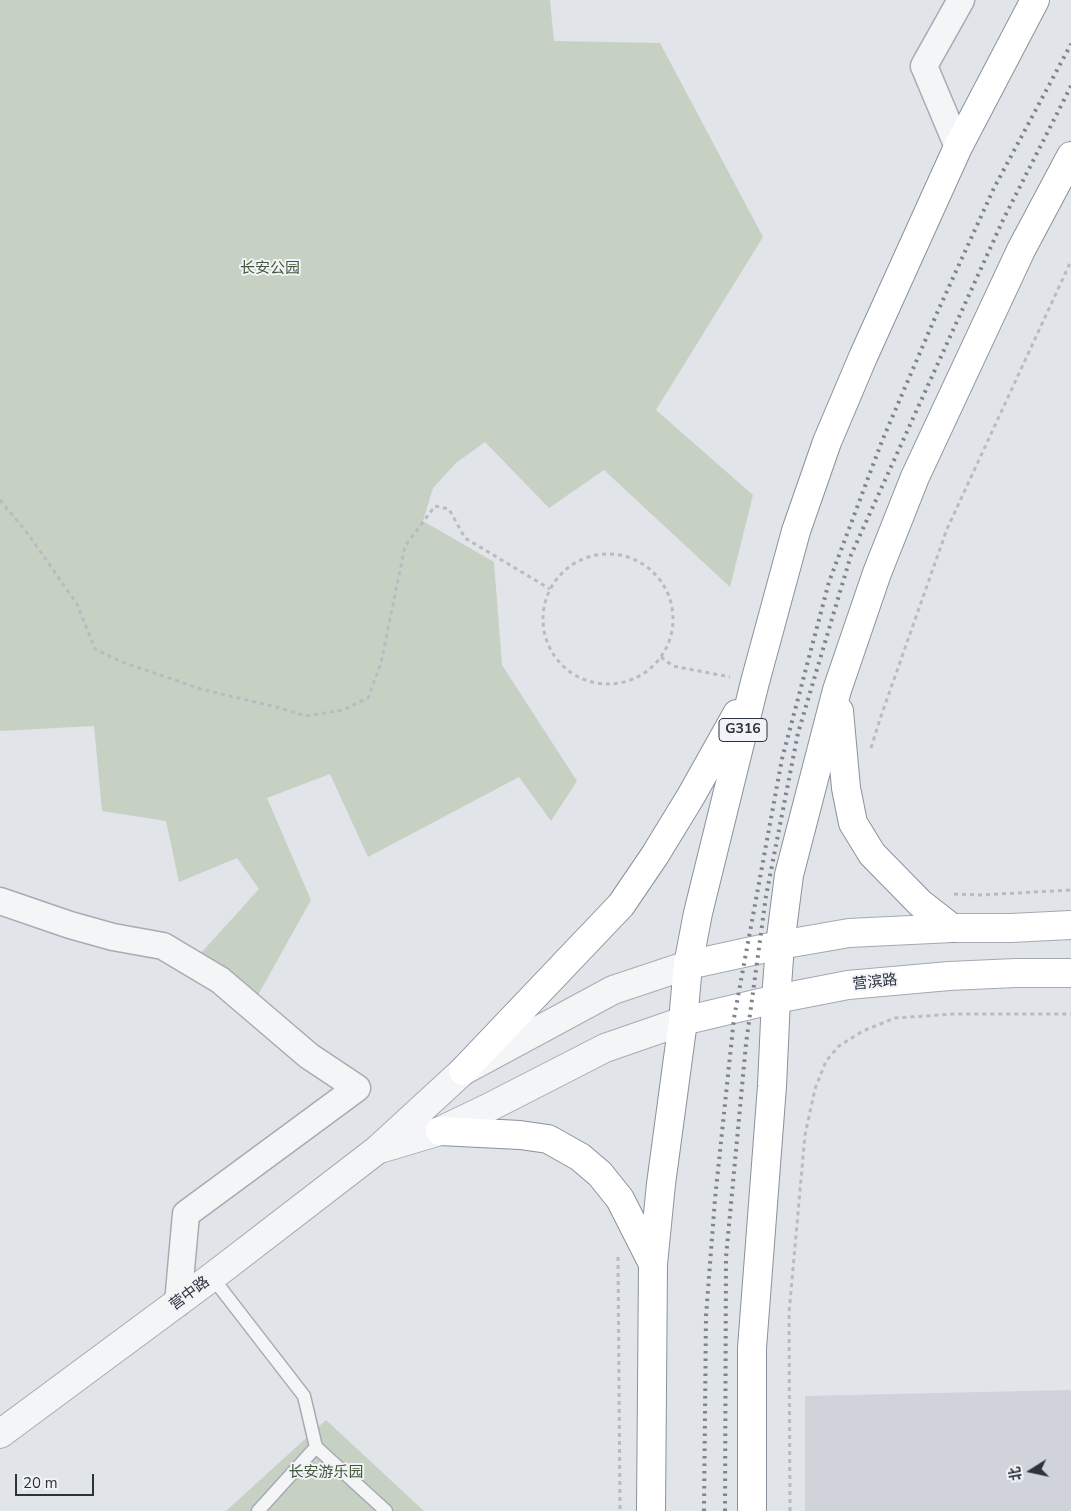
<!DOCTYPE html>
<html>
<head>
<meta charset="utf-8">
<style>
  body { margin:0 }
  #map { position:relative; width:1071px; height:1511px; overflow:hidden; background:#e1e4e8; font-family:"Nunito Sans","Noto Sans SC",sans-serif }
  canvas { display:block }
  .north { position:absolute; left:1006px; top:1446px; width:50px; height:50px; -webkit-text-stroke:4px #f1f3f6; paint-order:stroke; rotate:260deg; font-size:14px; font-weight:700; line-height:20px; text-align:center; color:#2b333e }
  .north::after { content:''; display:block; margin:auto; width:18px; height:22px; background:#2b333e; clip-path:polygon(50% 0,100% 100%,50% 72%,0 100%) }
  .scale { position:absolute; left:15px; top:1474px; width:79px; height:22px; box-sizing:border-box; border:2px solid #2b333e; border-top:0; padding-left:6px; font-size:15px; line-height:18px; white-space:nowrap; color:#2b333e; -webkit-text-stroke:4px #f1f3f6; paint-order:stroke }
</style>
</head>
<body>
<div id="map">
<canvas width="1071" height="1511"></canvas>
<div class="north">北</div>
<div class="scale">20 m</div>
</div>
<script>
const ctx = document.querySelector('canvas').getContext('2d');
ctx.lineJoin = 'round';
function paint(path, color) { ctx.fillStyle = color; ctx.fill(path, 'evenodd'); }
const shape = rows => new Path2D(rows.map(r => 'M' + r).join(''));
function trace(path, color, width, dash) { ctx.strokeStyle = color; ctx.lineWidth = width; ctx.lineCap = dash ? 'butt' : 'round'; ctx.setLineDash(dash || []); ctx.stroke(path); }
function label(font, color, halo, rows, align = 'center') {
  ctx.font = font + ' "Nunito Sans","Noto Sans SC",sans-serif'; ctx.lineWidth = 4; ctx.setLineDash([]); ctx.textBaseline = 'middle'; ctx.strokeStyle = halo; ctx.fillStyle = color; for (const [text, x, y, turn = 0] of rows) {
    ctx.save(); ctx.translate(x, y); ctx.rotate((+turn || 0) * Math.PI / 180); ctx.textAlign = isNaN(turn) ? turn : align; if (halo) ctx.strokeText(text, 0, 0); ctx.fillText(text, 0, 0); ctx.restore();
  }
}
paint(shape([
  [1071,1390,1071,1511,805,1511,805,1396]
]), '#d0d3da');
paint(shape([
  [0,0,550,0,554,41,660,43,763,237,656,410,753,495,730,587,604,470,549,508,485,442,456,463,433,488,423,521,494,562,502,665,577,781,551,821,519,777,368,857,330,774,267,798,311,900,258,995,201,953,259,889,237,858,179,882,166,821,102,811,94,726,0,731],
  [326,1420,424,1511,226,1511]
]), '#c7d1c3');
const service = shape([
  [212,1277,304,1396,316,1447],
  [258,1511,316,1447,386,1511]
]);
const minor = shape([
  [958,147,924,66,961,0],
  [0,901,70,925,113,937,163,946,220,980,309,1056,357,1088,186,1214,178,1303]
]);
const tertiary = shape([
  [383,1148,440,1131,486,1109,605,1048,683,1021],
  [0,1434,212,1277,377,1150,463,1071,613,990,688,965]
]);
const primary = shape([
  [688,965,780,945,849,933,952,928,1011,928,1071,925],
  [683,1021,776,999,848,985,949,976,1016,973,1071,973]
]);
const trunk = shape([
  [839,711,846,788,853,823,872,854,920,903,952,928],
  [463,1071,621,905,655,855,691,796,737,714],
  [440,1131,520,1135,548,1139,580,1157,600,1174,620,1199,653,1264],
  [651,1511,653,1264,661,1184,683,1021,688,965,698,913,755,682,796,531,827,442,863,357,958,147,1035,0],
  [752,1511,752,1348,772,1086,776,999,780,945,789,875,837,690,877,573,915,477,1021,250,1071,156]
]);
trace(service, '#a7abb2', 15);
trace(minor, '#a7abb2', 29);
trace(tertiary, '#a7abb2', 30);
trace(primary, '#a2a9b3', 30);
trace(trunk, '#8a929d', 30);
trace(shape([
  [0,500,28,534,77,604,95,649,122,662,201,689,276,707,306,716,343,710,368,698,381,663,405,546,435,506,449,509,465,538,550,589],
  '543 619a65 65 0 1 1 130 0a65 65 0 1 1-130 0Z',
  [661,657,673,666,730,677],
  [871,748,880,719,947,529,1071,261],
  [954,894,981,895,1071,890],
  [618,1257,620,1511],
  [790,1511,789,1313,805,1135,815,1089,826,1061,839,1046,863,1031,895,1018,955,1014,1071,1014]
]), '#b8bbc0', 3, [4, 4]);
trace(service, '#f4f5f7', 12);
trace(minor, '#f4f5f7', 26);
trace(tertiary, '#f4f5f7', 28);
trace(primary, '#fff', 28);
trace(trunk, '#fff', 28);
trace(shape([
  [704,1511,706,1316,715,1199,734,1018,782,759,829,582,882,441,937,313,994,188,1071,44],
  [725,1511,726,1257,746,1044,766,896,798,733,851,555,1003,220,1071,86]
]), '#7c8490', 4, [2.5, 5]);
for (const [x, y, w] of [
  [743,730,48]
]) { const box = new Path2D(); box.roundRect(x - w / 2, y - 11.5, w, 23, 4); ctx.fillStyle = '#f1f3f6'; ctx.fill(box); trace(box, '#2b333e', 1); }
label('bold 14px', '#2b333e', null, [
  ["G316",743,730]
]);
label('15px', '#41583a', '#f1f3f6', [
  ["长安公园",270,269],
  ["长安游乐园",326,1473]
]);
label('15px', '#2b333e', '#f1f3f6', [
  ["营滨路",875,983,-6],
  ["营中路",190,1294,-37]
]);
</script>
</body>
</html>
